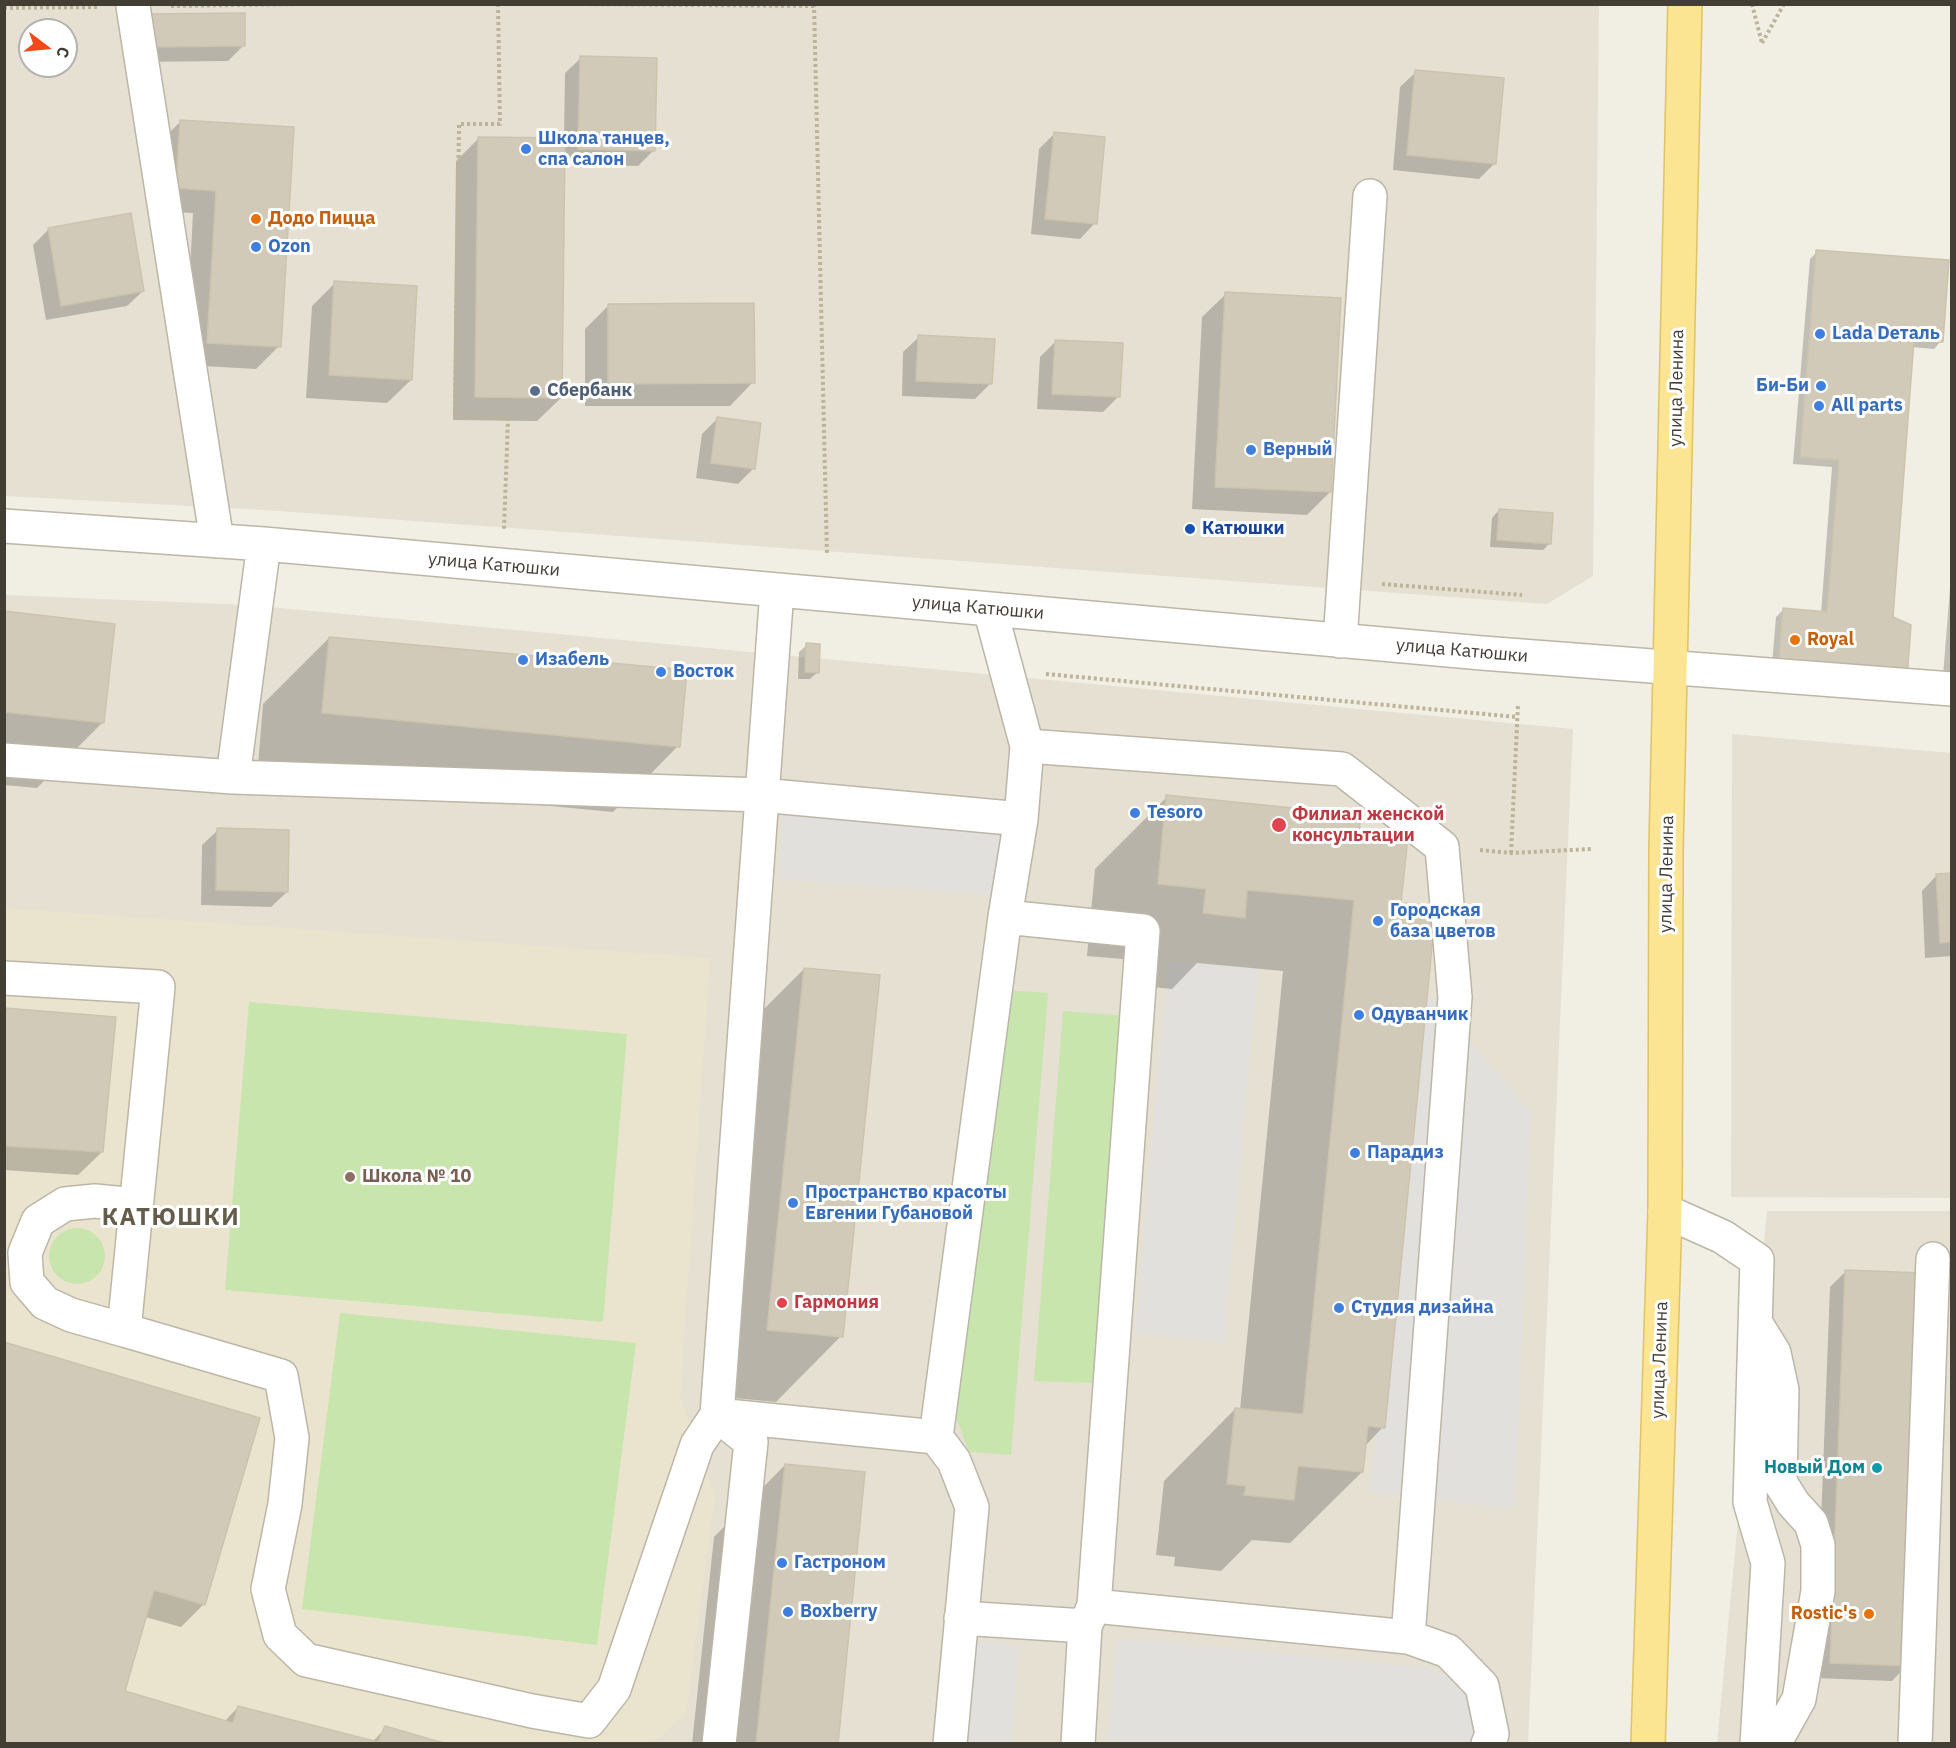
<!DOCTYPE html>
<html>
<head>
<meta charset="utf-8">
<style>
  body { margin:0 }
  #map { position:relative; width:1956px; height:1748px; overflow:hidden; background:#f1eee3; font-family:"IBM Plex Sans",sans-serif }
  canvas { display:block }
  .frame { position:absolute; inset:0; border:6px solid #433e34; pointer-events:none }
  .north { position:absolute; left:18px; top:18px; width:60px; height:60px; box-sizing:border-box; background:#fff; border:2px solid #b4b2ae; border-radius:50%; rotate:106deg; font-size:16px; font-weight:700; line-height:24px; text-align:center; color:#433e34 }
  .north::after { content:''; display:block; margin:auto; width:21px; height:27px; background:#f34919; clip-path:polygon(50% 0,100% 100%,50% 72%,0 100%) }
</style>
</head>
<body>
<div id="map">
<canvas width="1956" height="1748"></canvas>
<div class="frame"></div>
<div class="north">С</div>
</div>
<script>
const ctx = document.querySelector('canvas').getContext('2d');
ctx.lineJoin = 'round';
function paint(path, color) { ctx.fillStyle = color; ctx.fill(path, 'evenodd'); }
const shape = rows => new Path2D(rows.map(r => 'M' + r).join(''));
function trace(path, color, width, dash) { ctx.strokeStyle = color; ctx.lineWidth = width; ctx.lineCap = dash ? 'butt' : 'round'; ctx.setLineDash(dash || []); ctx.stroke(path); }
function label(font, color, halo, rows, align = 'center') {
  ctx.font = font + ' "IBM Plex Sans",sans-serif'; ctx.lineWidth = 6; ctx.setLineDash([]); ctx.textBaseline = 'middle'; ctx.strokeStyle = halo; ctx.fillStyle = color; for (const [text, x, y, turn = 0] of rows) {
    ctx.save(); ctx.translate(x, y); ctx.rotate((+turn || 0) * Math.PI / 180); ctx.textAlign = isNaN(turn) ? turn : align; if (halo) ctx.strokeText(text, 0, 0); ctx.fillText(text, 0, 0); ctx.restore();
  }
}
paint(shape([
  [4,5,1599,5,1593,576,1547,604,265,510,5,496],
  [30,30,66,30,66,66,30,66],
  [5,595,248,605,1573,729,1528,1743,5,1744],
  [1732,734,1951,753,1951,1198,1731,1197],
  [1767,1211,1951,1211,1951,1743,1717,1744]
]), '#e5e0d2');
paint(shape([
  [4,908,710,958,680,1396,715,1495,686,1714,653,1743,5,1743]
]), '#eae4ce');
paint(shape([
  [979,988,1048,993,1011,1455,969,1452,947,1393],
  [249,1002,627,1034,603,1322,225,1290],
  [1063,1011,1155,1018,1123,1384,1034,1381],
  '49 1256a28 28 0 1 1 56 0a28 28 0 1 1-56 0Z',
  [340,1313,636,1343,597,1645,302,1609]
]), '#c8e5ad');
paint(shape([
  [784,797,1007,814,1001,896,778,879],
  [1168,961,1258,969,1224,1342,1135,1334],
  [1427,993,1531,1112,1515,1509,1370,1492],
  [1118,1638,1430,1668,1455,1679,1471,1701,1474,1723,1470,1744,1136,1744,1107,1740],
  [975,1641,1020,1646,1011,1743,965,1744]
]), '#e2e0dc');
paint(shape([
  [133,31,244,45,228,61,133,62],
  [581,58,653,151,638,166,563,164,561,398,537,421,453,420,456,161,479,138,564,139,565,73],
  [1416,72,1495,163,1479,179,1393,170,1400,87],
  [180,122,292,129,279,346,256,369,185,365,193,213,154,211,157,145],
  [1055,133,1095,223,1080,239,1031,234,1039,149],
  [49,229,143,291,127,306,46,320,33,245],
  [1817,252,1941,341,1934,349,1912,347,1891,618,1771,676,1776,617,1783,610,1821,613,1832,467,1793,464,1810,259],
  [335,283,411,380,387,403,306,398,312,306],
  [1226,294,1330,492,1307,515,1192,509,1202,317],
  [608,306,753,382,730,406,585,406,585,329],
  [919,337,991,383,975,399,902,396,903,352],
  [1055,342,1119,396,1103,412,1037,409,1040,357],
  [717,419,754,468,738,484,696,478,702,434],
  [1499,510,1550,543,1543,550,1490,547,1492,518],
  [1952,563,1952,677,1943,676],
  [4,612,102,723,37,788,4,785],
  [329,638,678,746,613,812,257,778,263,704],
  [807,645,818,672,810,679,798,679,799,652],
  [1167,797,1358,832,1400,905,1383,1427,1365,1446,1362,1472,1290,1543,1252,1540,1221,1571,1174,1566,1175,1557,1156,1555,1164,1481,1235,1409,1240,1410,1283,971,1197,963,1172,989,1133,985,1135,960,1087,956,1095,869],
  [218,830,287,892,271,907,201,905,202,845],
  [1952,874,1952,956,1925,958,1922,891,1937,875],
  [804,969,841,1336,776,1402,702,1395,738,1035],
  [4,1010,102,1152,78,1175,4,1170],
  [1845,1272,1907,1665,1892,1681,1815,1678,1830,1287],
  [4,1344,204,1604,181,1627,145,1617,123,1692,224,1722,238,1707,372,1742,386,1728,442,1744,4,1744],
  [785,1465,836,1744,692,1744,714,1537]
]), '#0003');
const building = shape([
  [245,13,245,46,148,47,148,14,245,13],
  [580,56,657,58,655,151,578,149,580,56],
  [1415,70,1504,78,1496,164,1407,155,1415,70],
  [180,120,294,127,281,347,207,343,216,191,176,188,180,120],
  [1054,132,1105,137,1097,224,1045,219,1054,132],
  [478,137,565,138,562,398,475,397,478,137],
  [131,213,144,291,61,306,48,228,131,213],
  [1816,250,1949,260,1943,342,1914,340,1893,617,1911,625,1907,679,1778,669,1783,608,1827,612,1839,460,1800,457,1816,250],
  [334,281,417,286,412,380,329,375,334,281],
  [1225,292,1341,298,1331,492,1215,487,1225,292],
  [754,303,755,383,608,384,608,304,754,303],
  [918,335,995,339,992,384,916,381,918,335],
  [1055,340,1123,343,1120,397,1052,394,1055,340],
  [717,417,761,423,755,469,711,463,717,417],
  [1499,509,1553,513,1551,544,1497,540,1499,509],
  [4,611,115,624,104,723,4,712,4,611],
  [329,637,687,670,680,747,322,713,329,637],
  [806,643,820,644,819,673,805,672,806,643],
  [1166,795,1361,815,1359,831,1408,836,1401,903,1436,906,1385,1428,1368,1426,1363,1472,1298,1466,1294,1500,1244,1495,1246,1486,1227,1484,1235,1408,1303,1414,1354,900,1247,890,1245,918,1203,913,1206,889,1158,884,1166,795],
  [217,828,289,830,288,892,216,890,217,828],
  [1952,873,1952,942,1940,943,1936,874,1952,873],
  [804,968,880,975,843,1337,767,1330,804,968],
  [4,1008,116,1017,103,1152,4,1146,4,1008],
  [1845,1270,1923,1273,1909,1666,1830,1663,1845,1270],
  [4,1342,260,1418,205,1605,154,1590,125,1691,233,1723,238,1706,378,1742,385,1726,447,1744,4,1744,4,1342],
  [785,1464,865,1472,838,1744,756,1744,785,1464]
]);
paint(building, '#d2cab9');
trace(building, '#cdc3ad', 1.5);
const minor = shape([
  [133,6,217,541],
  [4,526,264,544,1482,653,1952,689],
  [1340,641,1370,196],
  [1027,746,1342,769,1442,847,1455,997,1408,1637,1094,1606],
  [4,760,233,777,761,795,1021,819],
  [233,777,264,544],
  [1005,917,1143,931,1094,1606,1085,1626,1078,1744],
  [4,978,158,987,124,1330,281,1376,292,1438,285,1504,268,1589,280,1635,306,1660,532,1711,589,1721,614,1689,697,1445,717,1415,936,1437],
  [1665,1211,1723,1237,1757,1260,1750,1502,1768,1563,1757,1744],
  [1758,1327,1774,1353,1782,1390,1780,1482,1793,1503,1811,1523,1818,1545,1818,1591,1799,1699,1774,1744],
  [124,1330,71,1315,45,1303,27,1282,25,1253,38,1221,65,1204,95,1201,136,1205],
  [961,1618,1085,1626],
  [1408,1637,1448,1651,1482,1686,1492,1734,1488,1744],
  [719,1744,751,1442,717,1415,777,590],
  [950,1744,972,1507,954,1461,936,1437,1005,917,1021,819,1027,746,990,609],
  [1915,1744,1933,1259]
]);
const major = shape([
  [1648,1744,1665,1211,1666,850,1685,4]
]);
trace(minor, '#bcb6a7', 36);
trace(major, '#dfc364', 36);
trace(shape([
  [498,4,500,124,459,124,455,415,508,419,504,529],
  [577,4,814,6],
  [814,4,827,556],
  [1752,4,1762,43],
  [171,6,305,4],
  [4,8,97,7],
  [1762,43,1784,4],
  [1382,584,1522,595],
  [1046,674,1517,717],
  [1480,850,1511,853,1591,849],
  [1511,853,1518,704]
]), '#bdb398', 4, [3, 3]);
trace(minor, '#fff', 33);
trace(major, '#fbe593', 33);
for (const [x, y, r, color] of [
  [526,149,6,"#3f7fe0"],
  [256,219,6,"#e8710a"],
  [256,247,6,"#3f7fe0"],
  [1820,334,6,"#3f7fe0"],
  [1821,386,6,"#3f7fe0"],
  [535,391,6,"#5c6f8a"],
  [1819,406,6,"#3f7fe0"],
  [1251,450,6,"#3f7fe0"],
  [1190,529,6,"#1a4fb4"],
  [1795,640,6,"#e8710a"],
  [523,660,6,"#3f7fe0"],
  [661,672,6,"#3f7fe0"],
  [1135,813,6,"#3f7fe0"],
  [1279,825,8,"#e0444e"],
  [1378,921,6,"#3f7fe0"],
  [1359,1015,6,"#3f7fe0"],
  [1355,1153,6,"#3f7fe0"],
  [350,1177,6,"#8d6e63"],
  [793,1203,6,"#3f7fe0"],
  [782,1303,6,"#e0444e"],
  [1339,1308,6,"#3f7fe0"],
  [1877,1468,6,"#0f9aa8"],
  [782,1563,6,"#3f7fe0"],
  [788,1612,6,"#3f7fe0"],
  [1869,1614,6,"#e8710a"]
]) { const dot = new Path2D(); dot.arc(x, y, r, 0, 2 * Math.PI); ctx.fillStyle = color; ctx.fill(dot); trace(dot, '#fff', 2); }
label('bold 18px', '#366cbe', '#fff', [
  ["Школа танцев,",538,139],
  ["спа салон",538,160],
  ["Ozon",268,247],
  ["Lada Dеталь",1832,334],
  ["Би-Би",1809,386,"right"],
  ["All parts",1831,406],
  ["Верный",1263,450],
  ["Изабель",535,660],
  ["Восток",673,672],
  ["Tesoro",1147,813],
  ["Городская",1390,911],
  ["база цветов",1390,932],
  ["Одуванчик",1371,1015],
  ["Парадиз",1367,1153],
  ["Пространство красоты",805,1193],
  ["Евгении Губановой",805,1214],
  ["Студия дизайна",1351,1308],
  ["Гастроном",794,1563],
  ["Boxberry",800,1612]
], 'left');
label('bold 18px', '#c56008', '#fff', [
  ["Додо Пицца",268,219],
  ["Royal",1807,640],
  ["Rostic's",1857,1614,"right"]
], 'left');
label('18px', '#433e34', '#fff', [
  ["улица Ленина",1677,388,-89],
  ["улица Катюшки",494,565,5],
  ["улица Катюшки",978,608,5],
  ["улица Катюшки",1462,651,5],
  ["улица Ленина",1667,874,-89],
  ["улица Ленина",1660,1360,-88]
]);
label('bold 18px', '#4e5e75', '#fff', [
  ["Сбербанк",547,391]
], 'left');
label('bold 18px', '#164399', '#fff', [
  ["Катюшки",1202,529]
], 'left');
label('bold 18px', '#be3a42', '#fff', [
  ["Филиал женской",1292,815],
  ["консультации",1292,836],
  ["Гармония",794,1303]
], 'left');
label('bold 18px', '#785e54', '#fff', [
  ["Школа № 10",362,1177]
], 'left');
label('bold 18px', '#0d838f', '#fff', [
  ["Новый Дом",1865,1468]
], 'right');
ctx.letterSpacing = '1.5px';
label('bold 24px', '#655d4b', '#fff', [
  ["КАТЮШКИ",171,1218]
]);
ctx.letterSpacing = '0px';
</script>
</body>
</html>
